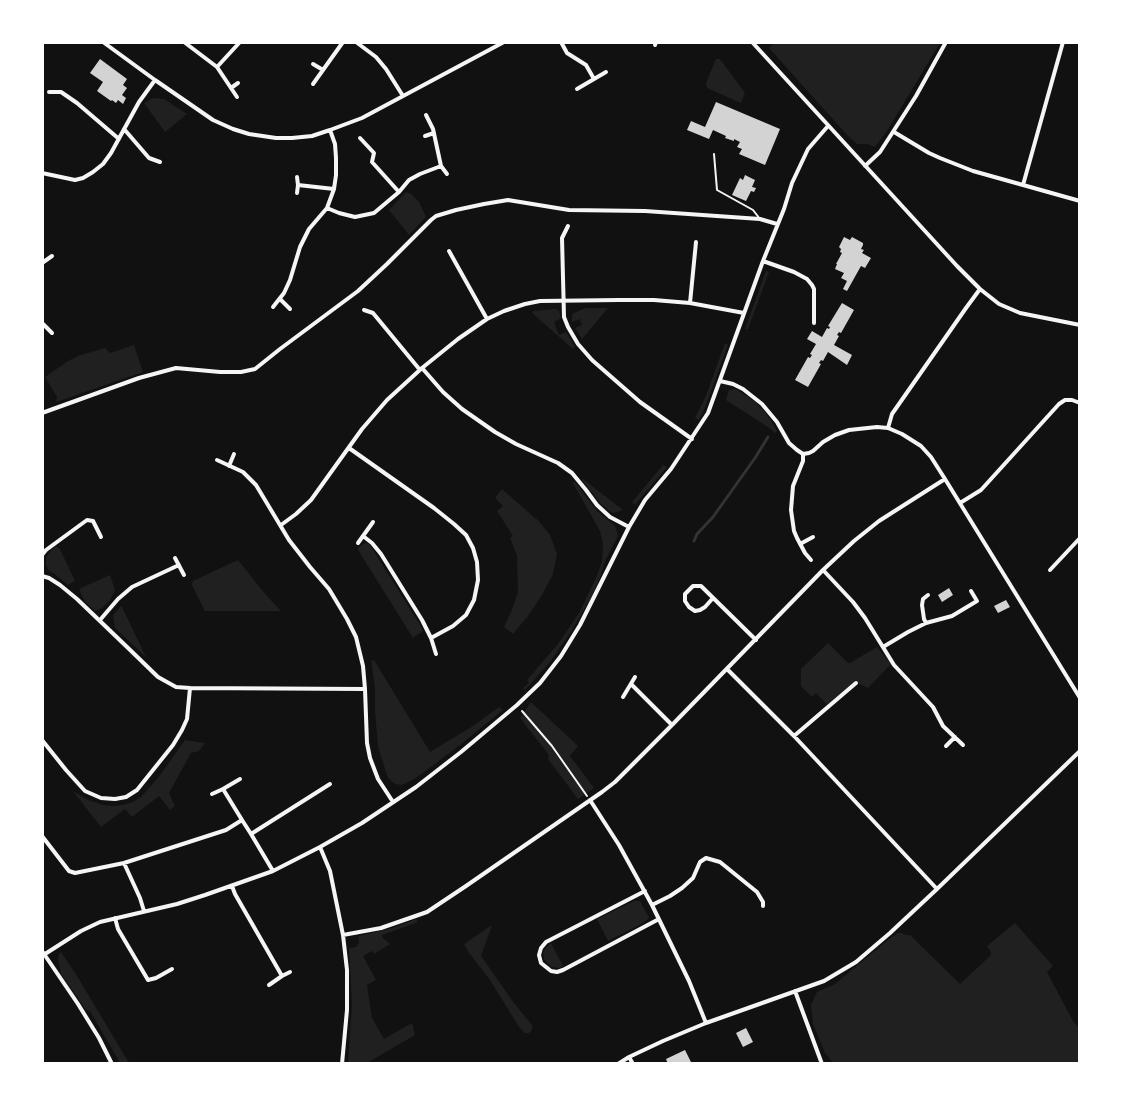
<!DOCTYPE html>
<html>
<head>
<meta charset="utf-8">
<style>
  body { margin:0 }
  #map { position:relative; width:1122px; height:1106px; overflow:hidden; background:#111; font-family:Signika,sans-serif }
  canvas { display:block }
  .frame { position:absolute; inset:0; border:44px solid #fff; pointer-events:none }
</style>
</head>
<body>
<div id="map">
<canvas width="1122" height="1106"></canvas>
<div class="frame"></div>
</div>
<script>
const ctx = document.querySelector('canvas').getContext('2d');
ctx.lineJoin = 'round';
function paint(path, color) { ctx.fillStyle = color; ctx.fill(path, 'evenodd'); }
const shape = rows => new Path2D(rows.map(r => 'M' + r).join(''));
function trace(path, color, width, dash) { ctx.strokeStyle = color; ctx.lineWidth = width; ctx.lineCap = dash ? 'butt' : 'round'; ctx.setLineDash(dash || []); ctx.stroke(path); }
paint(shape([
  [775,42,940,42,940,43,887,131,875,147,867,144,857,144,848,136,769,48],
  [716,59,720,59,745,93,741,103,707,88,706,83],
  [153,98,164,99,187,114,165,132,144,103],
  [406,192,411,194,419,202,426,217,409,235,389,210],
  [766,271,769,272,748,329,745,329],
  [585,308,608,308,582,339,575,328,582,325,580,319,572,322,572,314],
  [556,309,559,311,561,318,554,322,559,335,566,332,575,347,573,349,532,313,533,311],
  [725,343,728,345,706,405,699,420,695,418,706,396],
  [134,345,143,372,56,402,57,397,45,377,68,361,78,356,105,348,110,353],
  [736,389,755,402,764,411,770,419,777,431,775,433,768,427,726,400,729,390],
  [663,465,667,467,635,505,632,502],
  [583,479,623,510,614,513,611,512,601,504,582,480],
  [574,481,597,511,614,525,616,528,618,536,605,561,601,575,592,596,571,632,550,662,525,690,523,688,529,683,527,680,558,644,579,613,596,578,602,562,603,544,600,531,573,483],
  [502,489,536,519,537,519,550,535,557,554,553,574,542,595,528,616,513,634,504,627,511,612,518,592,517,556,510,538,513,536,497,511,503,506,495,498],
  [365,543,369,544,373,550,419,623,423,631,413,638,358,550,358,548],
  [56,546,60,549,75,581,68,585,55,574,49,571,46,565,46,557,52,549],
  [238,560,266,595,281,611,205,611,192,585,193,581],
  [110,575,115,590,110,600,102,608,95,611,85,602,79,589],
  [121,606,122,607,146,657,115,628,113,615],
  [828,643,848,663,850,663,877,647,891,664,868,688,855,682,827,704,816,693,812,697,801,686,801,669],
  [374,660,430,752,473,726,499,707,503,710,460,745,416,778,402,785,395,784,388,778,378,747,375,711,375,687,371,661],
  [531,702,578,746,570,756,594,788,578,799,548,759,549,755,520,718],
  [185,740,205,743,199,751,191,753,169,793,175,806,170,810,159,796,132,817,125,809,101,827,73,791,88,800,103,805,113,806,123,805,133,802,141,797,158,778],
  [634,901,640,901,649,918,643,923,608,941,597,919],
  [416,919,418,922,382,935,382,937,390,944,374,954,372,951,363,956,376,980,367,985,372,1018,384,1039,412,1023,415,1035,367,1063,348,1063,352,1004,349,948,356,947,359,942,359,936,393,928],
  [1015,923,1053,966,1047,972,1073,1021,1079,1028,1079,1063,833,1063,825,1053,813,1024,811,1005,817,992,835,984,889,939,898,933,902,933,905,935,910,935,960,984,990,956,991,952,987,946],
  [492,925,481,956,514,1003,532,1025,532,1030,529,1033,525,1033,519,1027,490,980,469,953,464,944],
  [551,943,563,966,559,968,551,967,544,959,543,952,545,949],
  [61,952,77,976,129,1063,120,1063,90,1011,86,1010,61,974,58,958,59,954]
]), '#202020');
trace(shape([
  [694,541,697,534,713,517,755,458,768,437]
]), '#333', 3);
paint(shape([
  [100,59,127,79,123,85,127,88,122,95,126,98,123,104,118,100,116,103,112,100,111,101,97,91,103,82,90,73],
  [716,102,780,129,765,165,739,154,742,149,737,147,740,142,734,139,734,141,725,138,726,136,713,130,709,139,687,130,691,121,705,127],
  [745,175,755,180,752,187,756,188,754,192,751,191,746,201,732,195,740,178,743,180],
  [844,237,850,240,852,237,863,243,863,245,861,249,864,250,862,253,871,258,865,268,861,266,847,291,843,289,847,281,841,278,844,273,835,269,837,264,836,264,842,253,840,252,841,249,839,247],
  [842,303,854,310,841,333,839,332,837,335,839,336,834,345,852,355,847,365,828,352,823,361,821,360,819,363,821,364,808,387,795,380,808,357,810,358,812,355,810,354,816,344,807,339,812,331,822,337,827,328,829,329,830,327,828,326],
  [949,588,953,595,942,602,938,595],
  [1006,600,1010,607,998,613,994,606],
  [746,1028,753,1042,743,1047,736,1033],
  [685,1050,692,1064,668,1064,666,1059]
]), '#d3d3d3');
trace(shape([
  [522,711,552,746,587,796]
]), '#f5f5f5', 2);
trace(shape([
  [714,154,717,190,753,210,760,219]
]), '#f5f5f5', 2);
trace(shape([
  [103,42,155,80,213,120,233,129,249,134,276,138,292,138,312,136,330,130,362,118,504,42],
  [184,42,217,67,240,42],
  [356,42,376,57,386,69,403,96],
  [561,42,567,53,586,65,594,79],
  [752,42,957,266,980,289,999,304,1020,313,1080,325],
  [655,45,656,42],
  [313,64,323,70],
  [217,67,237,97],
  [313,84,343,42],
  [231,88,238,83],
  [577,89,606,72],
  [49,92,61,92,77,103,119,139],
  [124,129,149,158,160,162],
  [894,132,929,153,940,158,973,171,1023,185,1063,42],
  [425,136,434,133],
  [360,138,374,153,372,162,399,192],
  [441,166,447,174],
  [865,166,880,152,916,96,946,42],
  [42,173,75,180,83,178,93,172,103,164,111,153,139,102,155,80],
  [297,177,298,185,297,193],
  [298,185,334,189],
  [1023,185,1080,201],
  [327,208,339,213,355,217,374,213,399,192,409,180,420,174,441,166,433,129,426,115],
  [568,226,562,238,564,317,568,327,578,344,592,360,640,402,692,439],
  [449,251,487,319],
  [763,261,794,272,807,279,812,285,814,289,814,323],
  [42,263,52,256],
  [280,299,290,309],
  [690,303,696,242],
  [273,307,284,293,290,280,300,247,309,229,327,208,334,189,336,175,336,158,335,144,330,130],
  [364,310,373,313,420,370],
  [42,323,52,333],
  [422,368,443,392,462,409,495,432,516,444,558,463,572,473,586,490,597,505,610,517,629,527],
  [720,381,733,384,743,389,762,404,777,422,789,443,797,450,803,454],
  [42,413,139,378,176,368,220,372,241,372,255,369,280,349,358,291,387,264,431,220,436,216,456,210,484,204,508,200,569,210,645,211,760,219,777,224],
  [888,428,892,414,966,308,980,289],
  [349,448,434,508,454,524,466,535,473,548,477,562,478,580,474,600,466,615,453,626,431,638,422,620,381,554,372,543,363,536],
  [803,454,809,453,813,451,823,442,835,435,849,430,877,427,888,428,902,434,921,446,931,457,945,479,1080,698],
  [803,454,803,461,793,486,791,510,794,531,797,538,805,553,811,560],
  [217,460,243,472,256,485,289,540,310,567,329,589,347,619,356,637,363,666,365,689,367,743,370,758,378,779,393,802],
  [229,466,234,454],
  [960,503,981,490,1059,404,1065,400,1072,400,1080,403],
  [281,525,296,514,311,500,362,429,387,400,422,368,458,339,487,319,504,311,525,304,540,301,619,300,654,300,690,303,744,313],
  [358,543,373,522],
  [800,544,813,537],
  [42,555,46,550,87,520,93,521,101,537],
  [175,558,184,575],
  [823,570,853,602,865,618,894,665,933,707,943,726,963,745],
  [1050,570,1080,538],
  [42,576,49,578,60,585,77,599,126,646,158,677,176,687,190,688,187,719,182,730,173,745,137,790,126,797,115,799,101,798,85,791,66,770,42,740],
  [713,598,705,607,700,610,695,611,689,607,685,601,685,594,693,586,701,586,756,640],
  [100,620,118,599,132,587,179,565],
  [926,623,924,619,922,605,923,599,928,595],
  [431,638,436,654],
  [883,647,908,632,926,623,952,616,977,601,971,591],
  [727,669,794,736,937,889],
  [632,685,672,725],
  [190,688,365,689],
  [623,697,635,677],
  [794,736,856,683],
  [946,746,955,737],
  [223,789,242,820],
  [212,794,223,789,240,779],
  [590,800,619,845,652,905,689,981,706,1023],
  [251,834,330,784],
  [42,836,69,871,75,873,124,863,226,830,242,820,251,834,273,871],
  [320,847,330,871,343,935,347,970,347,1010,342,1064],
  [124,863,140,898,144,911],
  [232,886,235,894,282,976,269,985],
  [645,891,546,942,541,948,539,955,541,963,551,971,557,972,563,970,659,919],
  [652,905,670,896,682,888,693,878,700,862,706,858,720,862,757,892,763,902,763,906],
  [115,918,118,929,148,980,156,978,172,969],
  [343,935,381,928,427,912,466,886,602,792,615,782,672,725,823,570,854,541,879,521,945,479],
  [42,951,78,1004,99,1038,112,1064],
  [45,954,81,931,100,922,177,904,205,895,273,871,320,847,362,823,416,787,461,752,517,705,540,683,561,656,580,625,629,527,645,500,671,469,708,413,763,261,784,209,792,183,808,149,828,126],
  [282,976,290,972],
  [795,991,822,1064],
  [629,1057,633,1064],
  [618,1064,629,1057,663,1041,706,1023,824,981,856,962,890,933,937,889,1080,751]
]), '#f5f5f5', 4);
</script>
</body>
</html>
